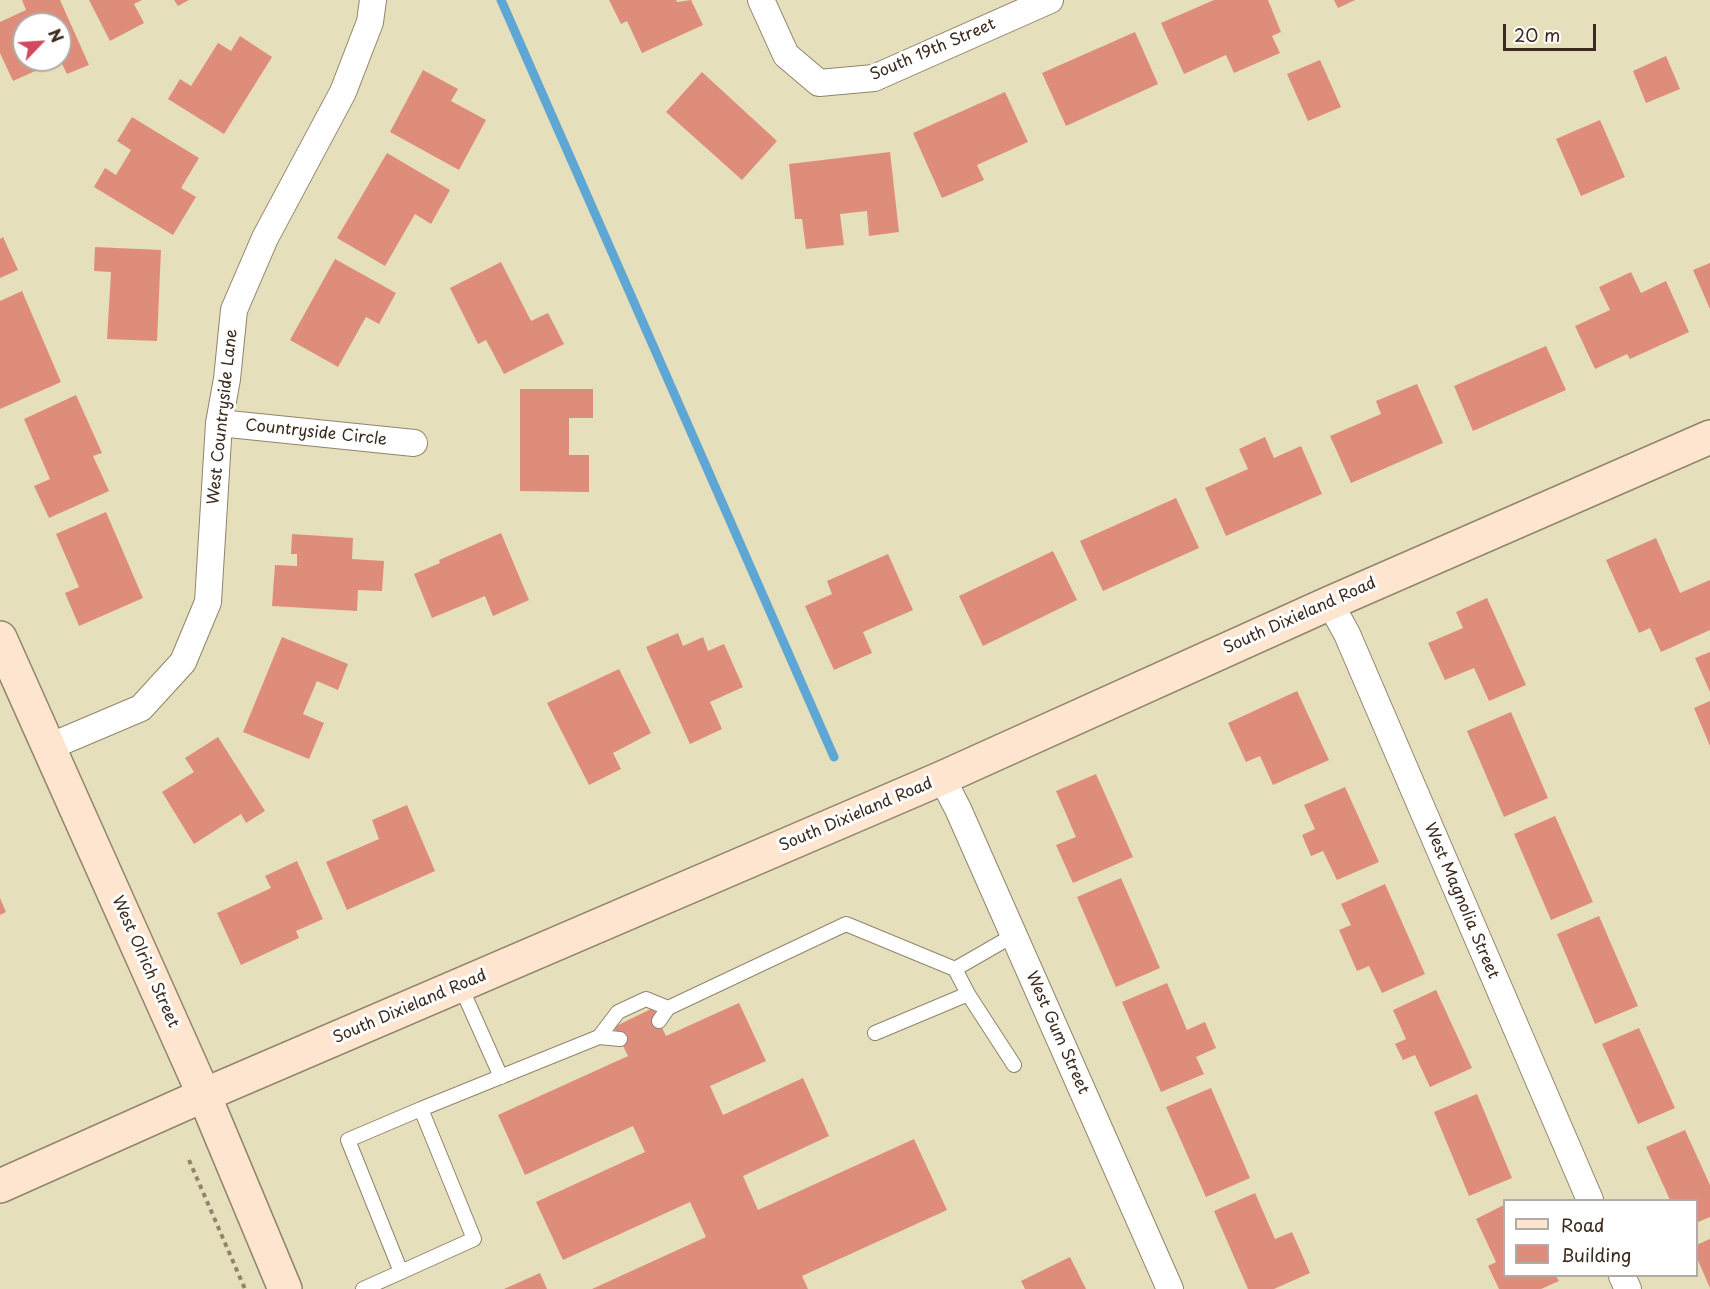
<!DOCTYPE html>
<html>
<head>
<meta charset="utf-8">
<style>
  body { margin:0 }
  #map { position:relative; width:1710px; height:1289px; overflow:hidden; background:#e6dfbb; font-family:"Playpen Sans",sans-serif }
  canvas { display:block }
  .legend { position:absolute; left:1503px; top:1199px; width:195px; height:78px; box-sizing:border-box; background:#fff; border:2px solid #b1aaa5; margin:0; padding:8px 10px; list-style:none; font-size:18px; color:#3b2a1e }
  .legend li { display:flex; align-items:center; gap:12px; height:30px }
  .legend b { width:30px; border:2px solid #b1aaa5 }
  .north { position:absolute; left:12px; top:12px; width:60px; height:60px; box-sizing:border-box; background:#fff; border:2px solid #b1aaa5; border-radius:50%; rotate:65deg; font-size:16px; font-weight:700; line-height:24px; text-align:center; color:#3b2a1e }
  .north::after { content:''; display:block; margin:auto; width:21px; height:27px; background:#d1495b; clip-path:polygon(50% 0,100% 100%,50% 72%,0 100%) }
  .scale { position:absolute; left:1503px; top:24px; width:93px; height:27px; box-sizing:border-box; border:3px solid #3b2a1e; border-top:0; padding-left:8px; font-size:18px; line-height:21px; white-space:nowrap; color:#3b2a1e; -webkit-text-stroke:4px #fff; paint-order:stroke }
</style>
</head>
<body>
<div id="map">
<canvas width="1710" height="1289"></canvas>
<ul class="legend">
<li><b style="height:8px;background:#fde5d0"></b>Road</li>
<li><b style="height:16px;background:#df8d7b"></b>Building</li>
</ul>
<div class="north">N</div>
<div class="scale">20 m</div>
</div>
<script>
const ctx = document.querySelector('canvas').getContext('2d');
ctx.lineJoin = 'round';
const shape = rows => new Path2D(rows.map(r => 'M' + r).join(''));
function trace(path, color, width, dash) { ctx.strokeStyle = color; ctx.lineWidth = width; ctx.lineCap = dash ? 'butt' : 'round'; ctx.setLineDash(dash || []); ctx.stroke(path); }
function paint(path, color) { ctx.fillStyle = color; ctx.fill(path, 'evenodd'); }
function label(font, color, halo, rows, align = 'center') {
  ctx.font = font + ' "Playpen Sans",sans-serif'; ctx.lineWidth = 6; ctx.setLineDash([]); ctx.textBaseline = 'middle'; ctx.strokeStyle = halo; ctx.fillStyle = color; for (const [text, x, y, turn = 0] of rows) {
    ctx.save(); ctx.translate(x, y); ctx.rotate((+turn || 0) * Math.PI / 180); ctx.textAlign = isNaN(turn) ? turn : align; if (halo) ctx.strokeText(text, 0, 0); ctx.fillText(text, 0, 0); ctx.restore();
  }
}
trace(shape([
  [501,0,834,757]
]), '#5ea7d5', 9);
paint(shape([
  [22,0,60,0,89,65,67,74,60,60,13,81,0,53,0,22,26,10],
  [24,24,60,24,60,60,24,60],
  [89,0,142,0,134,4,144,23,110,41],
  [174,0,189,0,178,6],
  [609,0,676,0,677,2,691,0,703,25,642,53,627,21,621,24],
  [1214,0,1268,0,1281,32,1272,36,1280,53,1234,73,1226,55,1184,74,1161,23],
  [1334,0,1355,0,1338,8],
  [1135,32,1158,84,1066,126,1042,73],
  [240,36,272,57,224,134,168,99,180,79,191,86,218,43,231,51],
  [1666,56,1680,89,1646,103,1633,71],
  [1320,60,1341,107,1308,121,1287,74],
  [423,70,458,89,451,101,486,120,459,170,390,132],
  [702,72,777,141,742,180,666,112],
  [1005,92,1028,142,977,165,984,180,942,198,913,133],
  [132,117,199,158,181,188,196,197,173,235,94,187,105,168,116,175,131,150,117,141],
  [1600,120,1625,177,1581,196,1556,139],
  [890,152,899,232,869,236,867,211,840,214,844,245,806,249,802,219,795,219,789,164],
  [387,153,450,190,431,224,415,214,385,266,337,238],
  [3,237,18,270,0,278,0,239],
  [95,247,161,250,157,341,107,339,111,272,94,271],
  [335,259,396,293,379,324,366,317,338,367,290,340],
  [501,262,531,321,548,313,564,344,504,374,486,340,478,344,450,288],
  [1710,263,1710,309,1693,270],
  [1631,272,1641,293,1666,281,1689,332,1630,359,1627,354,1595,369,1575,326,1610,310,1599,287],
  [22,291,61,382,0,409,0,301],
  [1546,346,1566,390,1473,431,1454,386],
  [1417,384,1443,443,1351,483,1330,436,1381,414,1376,401],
  [520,389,593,389,593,418,569,418,569,455,589,455,589,492,520,491],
  [76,395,102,453,93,456,109,491,49,518,34,486,50,479,24,419],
  [1265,437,1274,458,1301,446,1322,494,1226,536,1205,488,1248,469,1239,449],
  [1176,498,1199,548,1103,591,1080,541],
  [106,512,143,598,79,626,65,593,79,587,56,534],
  [501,533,529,600,493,616,485,596,432,618,414,574,440,563,439,560],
  [292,534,353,538,352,559,384,561,382,591,358,590,357,611,272,606,275,565,297,566,297,554,291,554],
  [1656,538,1680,593,1710,580,1710,630,1661,652,1650,628,1639,633,1606,560],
  [1053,551,1077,600,983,646,959,596],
  [888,554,913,610,863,632,872,653,834,670,805,606,832,594,827,581],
  [1487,598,1526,685,1489,701,1474,668,1445,680,1428,643,1463,628,1456,612],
  [678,633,683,646,703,637,708,651,724,644,743,687,710,702,722,729,690,744,646,647],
  [282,637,348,664,338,690,317,681,303,714,324,723,309,759,243,732],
  [1710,652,1710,692,1695,658],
  [619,669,651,733,613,753,621,769,589,785,547,703],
  [1297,691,1329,760,1273,785,1260,756,1246,762,1228,723],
  [1710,701,1710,746,1694,708],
  [1511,712,1548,798,1504,817,1467,731],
  [218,737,265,811,246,823,241,814,194,844,162,792,194,772,185,758],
  [1096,774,1133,857,1073,883,1056,845,1076,837,1056,791],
  [1345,787,1379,862,1337,880,1323,851,1311,856,1302,835,1315,829,1304,805],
  [407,805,435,871,347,910,326,862,379,839,372,820],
  [1555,816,1593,902,1551,920,1514,834],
  [297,861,323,919,296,931,299,938,241,965,217,913,271,888,265,876],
  [1121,878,1160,968,1116,987,1077,897],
  [1385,884,1425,974,1382,993,1369,966,1357,971,1339,930,1351,925,1341,904],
  [0,898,6,912,0,915],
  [1599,916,1638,1006,1595,1024,1557,934],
  [1167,983,1187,1030,1205,1022,1216,1048,1196,1057,1204,1074,1161,1092,1122,1002],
  [1436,990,1472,1068,1430,1087,1415,1055,1403,1060,1395,1044,1406,1039,1393,1010],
  [739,1003,766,1061,710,1086,723,1115,803,1078,829,1136,743,1176,758,1210,914,1139,947,1210,802,1276,808,1289,592,1289,706,1237,690,1202,563,1260,536,1202,645,1152,633,1126,525,1175,498,1115,628,1056,614,1027,653,1008,666,1036],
  [1639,1028,1675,1108,1638,1124,1602,1044],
  [1211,1088,1250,1178,1206,1197,1166,1107],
  [1477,1094,1512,1178,1469,1196,1434,1112],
  [1685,1130,1710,1185,1710,1217,1696,1223,1696,1200,1670,1200,1646,1147],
  [1255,1193,1275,1239,1292,1232,1310,1273,1274,1289,1248,1289,1214,1211],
  [1504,1205,1504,1276,1556,1276,1559,1281,1541,1289,1499,1289,1488,1266,1496,1262,1476,1219],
  [1710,1239,1710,1288,1696,1256,1696,1245],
  [1070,1257,1086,1289,1025,1289,1021,1281],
  [540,1273,547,1289,504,1289]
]), '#df8d7b');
const lane = shape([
  [955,969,1014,935],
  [460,985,501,1077],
  [968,994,1014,1065],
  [659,1021,668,1008],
  [599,1037,620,1039],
  [421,1109,599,1037,618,1012,646,999,668,1008,846,924,955,969,968,994,875,1033],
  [363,1289,401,1272,348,1140,421,1109,474,1239,401,1272]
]);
const street = shape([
  [761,0,786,55,819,83,874,78,1050,0],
  [219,423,414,443],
  [1330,603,1347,634,1590,1200],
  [49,747,141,708,183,662,208,602,219,423,227,379,234,310,265,238,343,92,370,22,373,0],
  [942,778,958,809,1170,1289],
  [1622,1276,1628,1289]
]);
const secondary = shape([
  [0,638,204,1095,285,1289],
  [0,1186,204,1095,942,778,1330,603,1710,437]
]);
trace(lane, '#90846c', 16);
trace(street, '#90846c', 28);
trace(secondary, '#90846c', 36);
trace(shape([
  [189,1160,245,1289]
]), '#90846c', 4, [4.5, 4.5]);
trace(lane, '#fff', 14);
trace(street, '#fff', 26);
trace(secondary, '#fde5d0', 33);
label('16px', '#3b2a1e', '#fff', [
  ["South 19th Street",933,50,-23],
  ["West Countryside Lane",223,417,-84],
  ["Countryside Circle",316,433,6],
  ["South Dixieland Road",1300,616,-24],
  ["South Dixieland Road",856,815,-23],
  ["West Magnolia Street",1461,901,67],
  ["West Olrich Street",145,962,66],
  ["South Dixieland Road",410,1007,-23],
  ["West Gum Street",1057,1033,66]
]);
</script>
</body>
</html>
